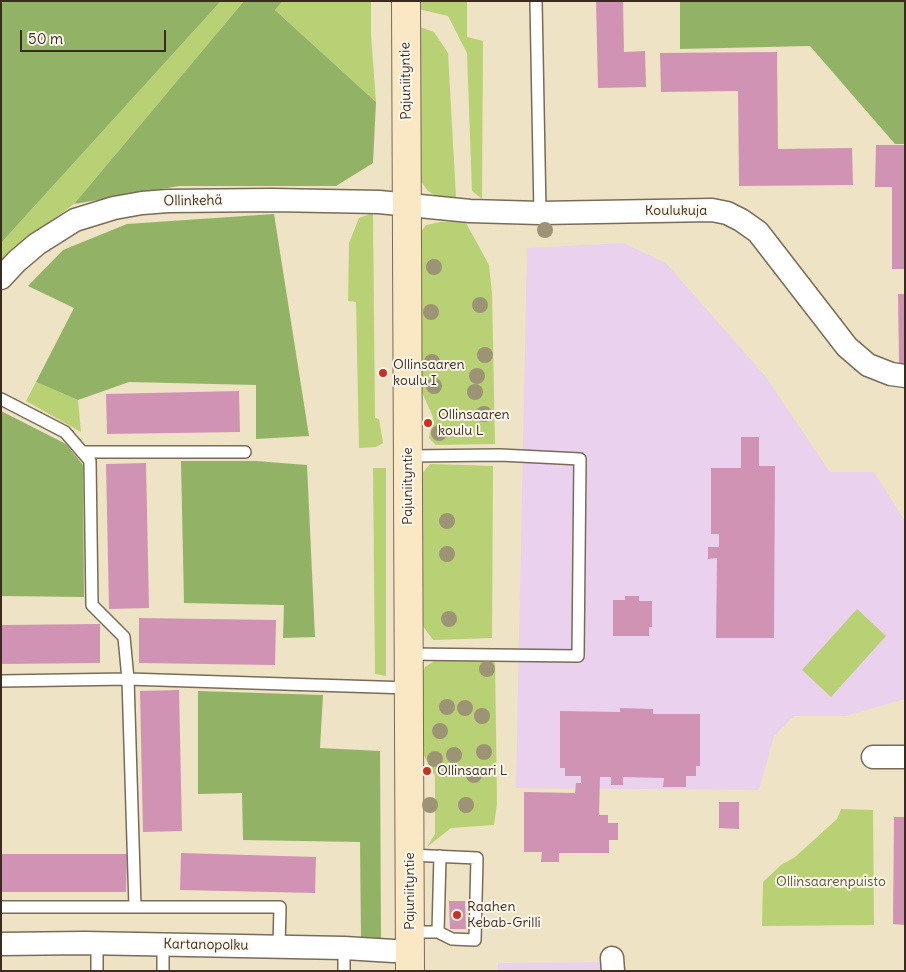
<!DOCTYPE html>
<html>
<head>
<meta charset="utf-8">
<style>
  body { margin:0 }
  #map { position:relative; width:906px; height:972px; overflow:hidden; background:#eee3c4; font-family:Delius,sans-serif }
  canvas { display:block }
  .frame { position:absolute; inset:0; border:2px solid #3b2a1e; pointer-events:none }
  .scale { position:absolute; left:20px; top:30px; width:146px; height:22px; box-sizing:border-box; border:2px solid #3b2a1e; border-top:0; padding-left:6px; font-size:15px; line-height:18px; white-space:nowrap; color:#3b2a1e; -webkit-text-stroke:4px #fbf7ec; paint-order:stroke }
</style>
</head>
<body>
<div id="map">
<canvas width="906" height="972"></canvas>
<div class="frame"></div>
<div class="scale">50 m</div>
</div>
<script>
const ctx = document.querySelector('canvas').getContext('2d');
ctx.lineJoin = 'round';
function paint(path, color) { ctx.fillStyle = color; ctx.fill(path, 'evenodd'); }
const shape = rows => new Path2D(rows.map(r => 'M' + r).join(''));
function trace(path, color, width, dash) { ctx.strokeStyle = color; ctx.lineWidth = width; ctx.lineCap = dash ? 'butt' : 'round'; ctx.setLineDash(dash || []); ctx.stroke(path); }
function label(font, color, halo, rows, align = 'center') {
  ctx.font = font + ' Delius,sans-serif'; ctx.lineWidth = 4; ctx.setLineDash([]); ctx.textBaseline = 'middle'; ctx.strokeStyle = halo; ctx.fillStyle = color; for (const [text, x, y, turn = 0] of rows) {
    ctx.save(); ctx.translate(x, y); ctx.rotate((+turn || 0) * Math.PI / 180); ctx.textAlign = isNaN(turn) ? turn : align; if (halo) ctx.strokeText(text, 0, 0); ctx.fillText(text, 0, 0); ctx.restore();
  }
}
paint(shape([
  [623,243,666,263,765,376,830,472,874,472,905,521,905,699,845,716,794,716,774,736,759,790,516,788,527,248],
  [609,962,609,971,498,971,498,963]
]), '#ead1ed');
paint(shape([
  [221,1,244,1,74,204,9,252,1,261,1,243],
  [282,1,371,1,371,35,376,102,274,9],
  [419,1,467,1,467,37,483,41,482,199,472,191,467,53,448,16,418,9],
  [417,26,434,32,448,53,456,197,439,198,428,191,420,180],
  [373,213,375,418,379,419,383,443,376,447,359,448,356,302,348,301,349,243,359,218],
  [465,221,489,265,492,293,495,444,436,445,429,438,433,417,419,386,418,236,426,225,440,222],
  [36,382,78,400,81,432,26,401],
  [430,464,493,466,492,638,433,640,420,622,420,476],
  [373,468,386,468,386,676,375,674],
  [857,609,886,636,831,697,802,670],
  [436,660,495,660,497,803,494,825,451,828,427,847,435,834,435,776,421,750,420,678,425,667],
  [841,809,873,810,874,925,762,926,763,882,781,865,795,857,837,819]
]), '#b9d175');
paint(shape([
  [1,1,221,1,1,243],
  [244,1,282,1,275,10,376,102,373,163,336,186,179,186,74,204],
  [680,1,905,1,905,144,895,144,810,46,680,49],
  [274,214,309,436,256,439,256,385,129,382,78,400,36,382,74,308,28,286,63,250,127,224],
  [1,411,66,444,83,465,84,597,1,596],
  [181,461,256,461,307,465,315,637,283,638,284,605,184,603],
  [198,691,323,695,320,748,380,751,381,938,361,938,360,842,243,840,242,793,198,794]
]), '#92b366');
paint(shape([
  [596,1,623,1,624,52,645,51,646,87,598,88],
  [777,52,778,149,852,148,853,185,739,186,738,91,661,92,660,53],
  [876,145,905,145,905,269,892,269,892,187,875,187],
  [898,294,905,294,905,363,899,363],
  [239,391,240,432,107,434,106,394],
  [741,437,759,437,759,466,775,466,774,638,716,638,717,558,708,559,708,547,719,547,719,534,711,534,711,468,741,468],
  [146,463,149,608,109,609,106,464],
  [625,596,639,596,639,601,652,601,652,627,649,627,649,636,613,636,613,600,625,600],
  [139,618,276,620,275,665,139,663],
  [100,624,100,663,1,664,1,625],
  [179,690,182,831,143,832,140,691],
  [620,708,653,709,653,714,700,714,700,766,696,766,696,776,686,776,686,787,663,787,664,778,623,777,623,785,611,785,611,777,600,777,599,815,608,815,608,823,618,823,618,840,609,840,609,853,559,853,559,862,541,862,542,852,524,852,524,792,575,793,576,783,581,783,581,776,565,776,565,768,560,768,560,711,620,712],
  [719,802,739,802,739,829,719,828],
  [894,817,905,817,905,925,893,924],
  [181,853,316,857,315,893,180,890],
  [1,854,127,854,126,892,1,892],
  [449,901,465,901,466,929,450,929]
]), '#d093b4');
const lane = shape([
  [536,1,540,213],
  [1,399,65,432,90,461,92,605,124,637,128,679,135,907],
  [82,452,245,452],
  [408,456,500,455,580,459,578,656,409,654],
  [1,681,128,679,409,688],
  [409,855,477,858,475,940,452,939,438,932,410,932],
  [1,907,280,907,279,947],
  [438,932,440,856],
  [97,943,97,971],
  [163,971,163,944],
  [344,971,344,948]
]);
const street = shape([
  [1,278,17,261,37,244,75,220,114,208,142,203,168,201,272,200,379,202,470,211,540,213,712,210,727,213,741,220,758,232,847,347,868,365,891,374,905,376],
  [873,757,905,757],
  [1,944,85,943,344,948,410,952],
  [612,958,613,971]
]);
const secondary = shape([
  [406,1,410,971]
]);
trace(lane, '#7a6b58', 14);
trace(street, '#7a6b58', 25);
trace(secondary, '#7a6b58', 30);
trace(lane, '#fff', 11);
trace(street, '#fff', 22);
trace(secondary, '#fae7c3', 28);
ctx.fillStyle = '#9d9475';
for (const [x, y] of [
  [545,230],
  [434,267],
  [480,305],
  [431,312],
  [485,355],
  [432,362],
  [477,376],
  [434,386],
  [475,392],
  [484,414],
  [439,433],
  [447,521],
  [447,554],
  [449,619],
  [487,669],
  [447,707],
  [465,708],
  [482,716],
  [440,731],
  [484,752],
  [454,755],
  [435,759],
  [474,775],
  [430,805],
  [466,805]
]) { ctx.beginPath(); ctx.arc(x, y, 8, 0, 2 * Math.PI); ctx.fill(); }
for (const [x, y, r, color] of [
  [383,373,5,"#c8321e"],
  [428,423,5,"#c8321e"],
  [427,771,5,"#c8321e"],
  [457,915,5,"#c8321e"]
]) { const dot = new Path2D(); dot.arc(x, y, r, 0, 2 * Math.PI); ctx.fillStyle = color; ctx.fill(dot); trace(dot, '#fbf7ec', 2); }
label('14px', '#3b2a1e', '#fbf7ec', [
  ["Pajuniityntie",406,81,-91],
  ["Ollinkehä",193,201,-1],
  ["Koulukuja",676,211],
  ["Pajuniityntie",408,486,-90],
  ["Pajuniityntie",410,891,-90],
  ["Kartanopolku",206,945,1]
]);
label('14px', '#3b2a1e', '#fbf7ec', [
  ["Ollinsaaren",393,365],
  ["koulu I",393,381],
  ["Ollinsaaren",438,415],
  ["koulu L",438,431],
  ["Ollinsaari L",437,771],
  ["Raahen",467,907],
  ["Kebab-Grilli",467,923]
], 'left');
label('14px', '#5a5434', '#fbf7ec', [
  ["Ollinsaarenpuisto",831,882]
]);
</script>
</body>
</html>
